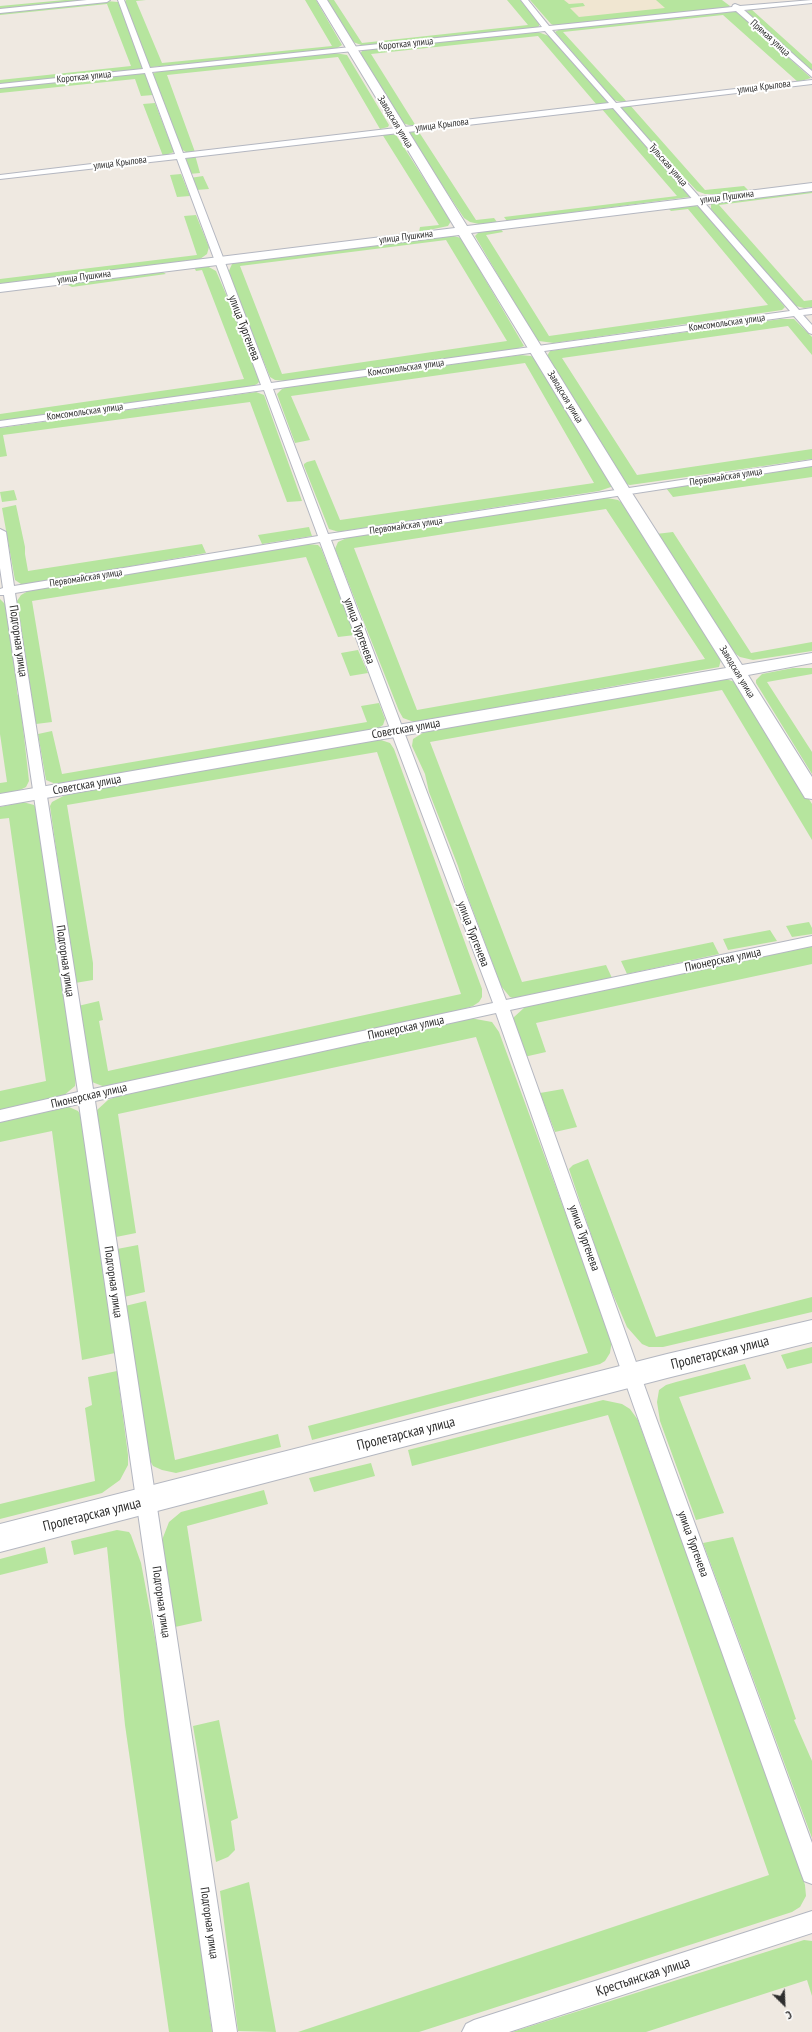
<!DOCTYPE html>
<html>
<head>
<meta charset="utf-8">
<style>
  body { margin:0 }
  #map { position:relative; width:812px; height:2032px; overflow:hidden; background:#efe9e1; font-family:"PT Sans Narrow",sans-serif }
  canvas { display:block }
  .north { position:absolute; left:764px; top:1984px; width:40px; height:40px; -webkit-text-stroke:3px #fff; paint-order:stroke; rotate:156deg; font-size:11px; font-weight:700; line-height:16px; text-align:center; color:#2e2e2e }
  .north::after { content:''; display:block; margin:auto; width:14px; height:18px; background:#2e2e2e; clip-path:polygon(50% 0,100% 100%,50% 72%,0 100%) }
</style>
</head>
<body>
<div id="map">
<canvas width="812" height="2032"></canvas>
<div class="north">С</div>
</div>
<script>
const ctx = document.querySelector('canvas').getContext('2d');
ctx.lineJoin = 'round';
function paint(path, color) { ctx.fillStyle = color; ctx.fill(path, 'evenodd'); }
const shape = rows => new Path2D(rows.map(r => 'M' + r).join(''));
function trace(path, color, width, dash) { ctx.strokeStyle = color; ctx.lineWidth = width; ctx.lineCap = dash ? 'butt' : 'round'; ctx.setLineDash(dash || []); ctx.stroke(path); }
function label(font, color, halo, rows, align = 'center') {
  ctx.font = font + ' "PT Sans Narrow",sans-serif'; ctx.lineWidth = 4; ctx.setLineDash([]); ctx.textBaseline = 'middle'; ctx.strokeStyle = halo; ctx.fillStyle = color; for (const [text, x, y, turn = 0] of rows) {
    ctx.save(); ctx.translate(x, y); ctx.rotate((+turn || 0) * Math.PI / 180); ctx.textAlign = isNaN(turn) ? turn : align; if (halo) ctx.strokeText(text, 0, 0); ctx.fillText(text, 0, 0); ctx.restore();
  }
}
paint(shape([
  [538,0,711,0,717,6,559,23]
]), '#f0e6d1');
paint(shape([
  [65,0,95,0,0,9,0,6],
  [126,0,146,0,136,1,162,63,332,46,305,0,316,0,342,45,334,50,152,67,150,67,136,34,125,2],
  [327,0,334,0,362,43,528,25,507,0,520,0,539,22,539,26,535,29,364,46,353,42],
  [530,0,564,0,569,4,583,3,585,6,570,8,579,17,665,8,656,0,722,0,730,6,725,9,555,26,551,24],
  [106,1,118,2,143,66,142,69,0,85,0,80,131,66,107,4,0,15,0,12],
  [751,9,812,64,812,72,745,12],
  [727,11,738,12,811,78,798,82,723,15,563,32,627,102,621,102,614,100,555,32,560,29],
  [538,32,549,36,608,102,606,103,597,105,538,36,371,54,416,126,409,125,402,123,360,54,362,51,368,49],
  [335,53,347,55,389,125,388,127,380,129,338,57,167,75,195,152,186,152,181,149,152,74,159,71],
  [144,73,146,75,153,95,141,96,135,79,0,93,0,88],
  [155,103,174,152,163,156,143,104],
  [629,104,705,190,744,186,748,190,718,194,705,194,697,191,619,107],
  [601,108,615,109,690,196,689,197,507,221,504,217,677,196],
  [417,129,476,220,494,218,497,222,479,224,470,222,464,218,408,134,409,131],
  [388,133,396,135,451,221,448,226,419,232,420,227,439,225,382,134],
  [195,155,200,173,189,174,184,159],
  [181,174,190,196,177,197,170,175],
  [203,176,209,189,196,190,190,178],
  [812,189,812,193,719,205,804,301,812,300,812,307,804,308,792,305,726,227,711,209,711,204,714,202],
  [691,205,700,207,785,307,782,310,554,343,539,341,536,340,475,236,479,232,500,228,503,232,486,235,549,336,768,305,688,209,671,211,667,207],
  [196,215,209,247,207,254,200,259,0,284,0,279,197,255,184,216],
  [450,235,461,238,524,346,513,350,285,381,275,380,270,377,228,273,232,264,237,262],
  [446,240,507,341,282,374,240,266],
  [207,266,216,271,232,308,260,381,257,384,251,387,0,423,0,414,244,379,202,270,196,271,194,267],
  [161,271,166,274,72,287,68,285,75,281],
  [781,319,794,319,812,337,812,355,788,326,562,358,637,475,812,449,812,459,630,485,625,484,548,360,547,356,550,351,556,350],
  [520,355,531,356,537,360,612,484,611,487,599,491,344,531,339,532,329,529,304,466,304,464,307,462,315,460,340,520,594,483,525,363,291,396,310,440,295,443,277,394,282,389,287,387],
  [256,392,264,395,302,501,287,502,250,402,3,435,7,456,0,457,0,428],
  [812,466,812,477,673,497,666,488],
  [14,490,17,500,2,502,0,492],
  [607,498,618,500,623,504,722,656,719,667,422,721,414,722,403,718,399,711,335,549,338,542,349,537],
  [606,509,705,659,417,710,354,548],
  [16,505,25,547,25,554,28,571,202,544,206,553,30,584,21,584,15,580,2,508],
  [309,527,312,536,262,544,258,535],
  [673,532,751,653,812,642,812,651,753,660,740,657,733,652,656,534],
  [307,544,318,545,321,548,355,635,338,637,306,557,32,601,52,722,36,724,17,601,21,595,30,590],
  [0,599,8,607,16,668,17,693,20,701,29,781,26,787,20,790,0,795,0,783,7,782,0,734],
  [358,650,368,673,350,676,341,653],
  [793,668,812,668,812,674,767,682,812,752,812,774,756,683,756,680,762,674],
  [726,679,735,682,739,686,812,804,812,840,722,690,430,742,522,982,606,965,612,978,515,999,510,997,501,986,466,892,458,866,429,792,425,774,412,746,413,739,426,731],
  [379,703,385,719,383,725,375,730,58,785,46,780,38,734,52,731,62,774,367,722,361,706],
  [374,740,381,740,390,743,394,749,482,989,482,997,479,1002,473,1006,454,1012,105,1087,92,1082,78,1006,99,1001,103,1020,99,1021,108,1071,461,994,377,752,67,805,93,963,93,980,75,983,50,806,52,802,69,793],
  [23,802,34,805,37,810,76,1079,75,1086,62,1097,0,1111,0,1091,46,1081,9,818,0,819,0,807],
  [809,922,812,928,812,934,792,937,786,926],
  [770,930,777,941,728,950,723,939],
  [713,942,719,954,627,974,621,961],
  [812,946,812,964,536,1023,546,1052,524,1057,513,1023,514,1017,525,1007],
  [470,1018,492,1022,499,1032,612,1340,610,1353,605,1361,600,1364,312,1440,308,1426,588,1353,476,1037,118,1114,136,1233,116,1237,96,1114,97,1110,108,1100,133,1090],
  [563,1089,577,1127,555,1132,540,1093],
  [62,1107,69,1107,78,1111,82,1117,115,1353,82,1360,52,1131,0,1142,0,1120],
  [588,1159,656,1337,812,1297,812,1312,663,1347,649,1347,642,1344,627,1327,605,1276,569,1169,573,1165],
  [138,1245,145,1292,124,1297,117,1249],
  [146,1301,175,1460,278,1434,281,1447,176,1473,162,1470,153,1466,148,1457,125,1306],
  [812,1347,812,1363,787,1369,781,1355],
  [745,1364,751,1379,679,1397,724,1513,696,1520,660,1421,657,1402,659,1390,666,1385,676,1382],
  [117,1371,128,1455,128,1465,120,1480,102,1493,0,1519,0,1504,95,1481,85,1408,92,1405,88,1377],
  [603,1400,622,1404,630,1409,638,1420,799,1865,805,1885,806,1896,800,1907,792,1912,419,2032,298,2032,769,1875,608,1415,412,1466,408,1450],
  [371,1463,375,1476,314,1492,309,1478],
  [264,1490,268,1504,187,1526,202,1621,175,1627,162,1540,169,1522,181,1512],
  [117,1530,129,1532,131,1535,141,1563,170,1717,212,2032,169,2032,125,1725,107,1547,74,1555,71,1541],
  [733,1537,796,1719,794,1720,812,1761,812,1838,703,1543],
  [45,1547,48,1563,0,1575,0,1559],
  [219,1720,238,1818,231,1821,235,1850,228,1857,216,1862,193,1726],
  [249,1882,276,2032,238,2031,220,1891],
  [804,1940,812,1941,812,1996,807,1980,646,2032,512,2032]
]), '#b6e59e');
const street = shape([
  [87,0,110,0,107,2,0,13,0,9,87,0],
  [118,0,124,0,150,68,542,27,521,0,528,0,549,26,732,7,733,5,735,4,740,6,812,0,812,3,744,10,812,71,812,77,736,11,552,30,616,103,812,80,812,84,620,107,799,310,812,308,812,314,803,315,812,325,812,334,809,333,794,316,273,389,328,534,812,460,812,466,331,540,506,1000,812,936,812,946,510,1010,652,1407,812,1843,812,1884,804,1881,801,1873,634,1407,496,1013,95,1101,237,2032,213,2032,79,1104,0,1122,0,1110,78,1092,4,595,0,595,0,589,3,588,0,568,0,529,6,532,14,586,318,536,264,390,0,427,0,421,261,385,177,159,0,179,0,175,175,154,145,73,0,88,0,84,143,69,118,0],
  [545,31,609,103,183,153,152,72,545,31],
  [613,108,790,311,271,383,185,158,613,108],
  [320,542,493,1003,93,1089,15,593,320,542],
  [812,1911,812,1933,509,2032,462,2032,466,2024,474,2020,812,1911]
]);
const secondary = shape([
  [317,0,327,0,467,226,812,183,812,191,471,233,632,493,742,665,812,653,812,663,748,675,812,777,812,799,805,798,732,678,0,806,0,794,726,668,616,493,459,235,0,292,0,284,455,228,317,0],
  [812,1320,812,1342,667,1378,0,1552,0,1524,667,1354,812,1320]
]);
trace(street, '#b4b7c1', 2);
trace(secondary, '#b4b7c1', 2);
paint(street, '#fff');
paint(secondary, '#fff');
label('10px', '#2e2e2e', '#fff', [
  ["Прямая улица",770,38,42],
  ["Короткая улица",406,44,-6],
  ["Короткая улица",84,77,-6],
  ["улица Крылова",764,87,-7],
  ["Заводская улица",395,122,59],
  ["улица Крылова",442,125,-7],
  ["улица Крылова",120,163,-7],
  ["Тульская улица",668,165,49],
  ["улица Пушкина",727,197,-7],
  ["улица Пушкина",406,237,-7],
  ["улица Пушкина",84,277,-7],
  ["Комсомольская улица",727,323,-8],
  ["Комсомольская улица",406,368,-8],
  ["Заводская улица",565,397,59],
  ["Комсомольская улица",85,412,-8],
  ["Первомайская улица",726,477,-9],
  ["Первомайская улица",406,526,-8],
  ["Первомайская улица",86,578,-9],
  ["Заводская улица",737,672,59]
]);
label('12px', '#2e2e2e', '#fff', [
  ["улица Тургенева",244,328,69],
  ["улица Тургенева",359,631,70],
  ["Подгорная улица",18,641,82],
  ["Советская улица",406,729,-10],
  ["Советская улица",87,785,-10],
  ["улица Тургенева",473,934,69],
  ["Пионерская улица",723,960,-12],
  ["Подгорная улица",65,961,82],
  ["Пионерская улица",406,1028,-12],
  ["Пионерская улица",89,1096,-13],
  ["улица Тургенева",584,1238,70],
  ["Подгорная улица",113,1282,82],
  ["улица Тургенева",693,1544,70],
  ["Подгорная улица",161,1602,82],
  ["Подгорная улица",209,1923,82]
]);
label('14px', '#2e2e2e', '#fff', [
  ["Пролетарская улица",720,1353,-14],
  ["Пролетарская улица",406,1434,-14],
  ["Пролетарская улица",92,1515,-14],
  ["Крестьянская улица",643,1977,-18]
]);
</script>
</body>
</html>
